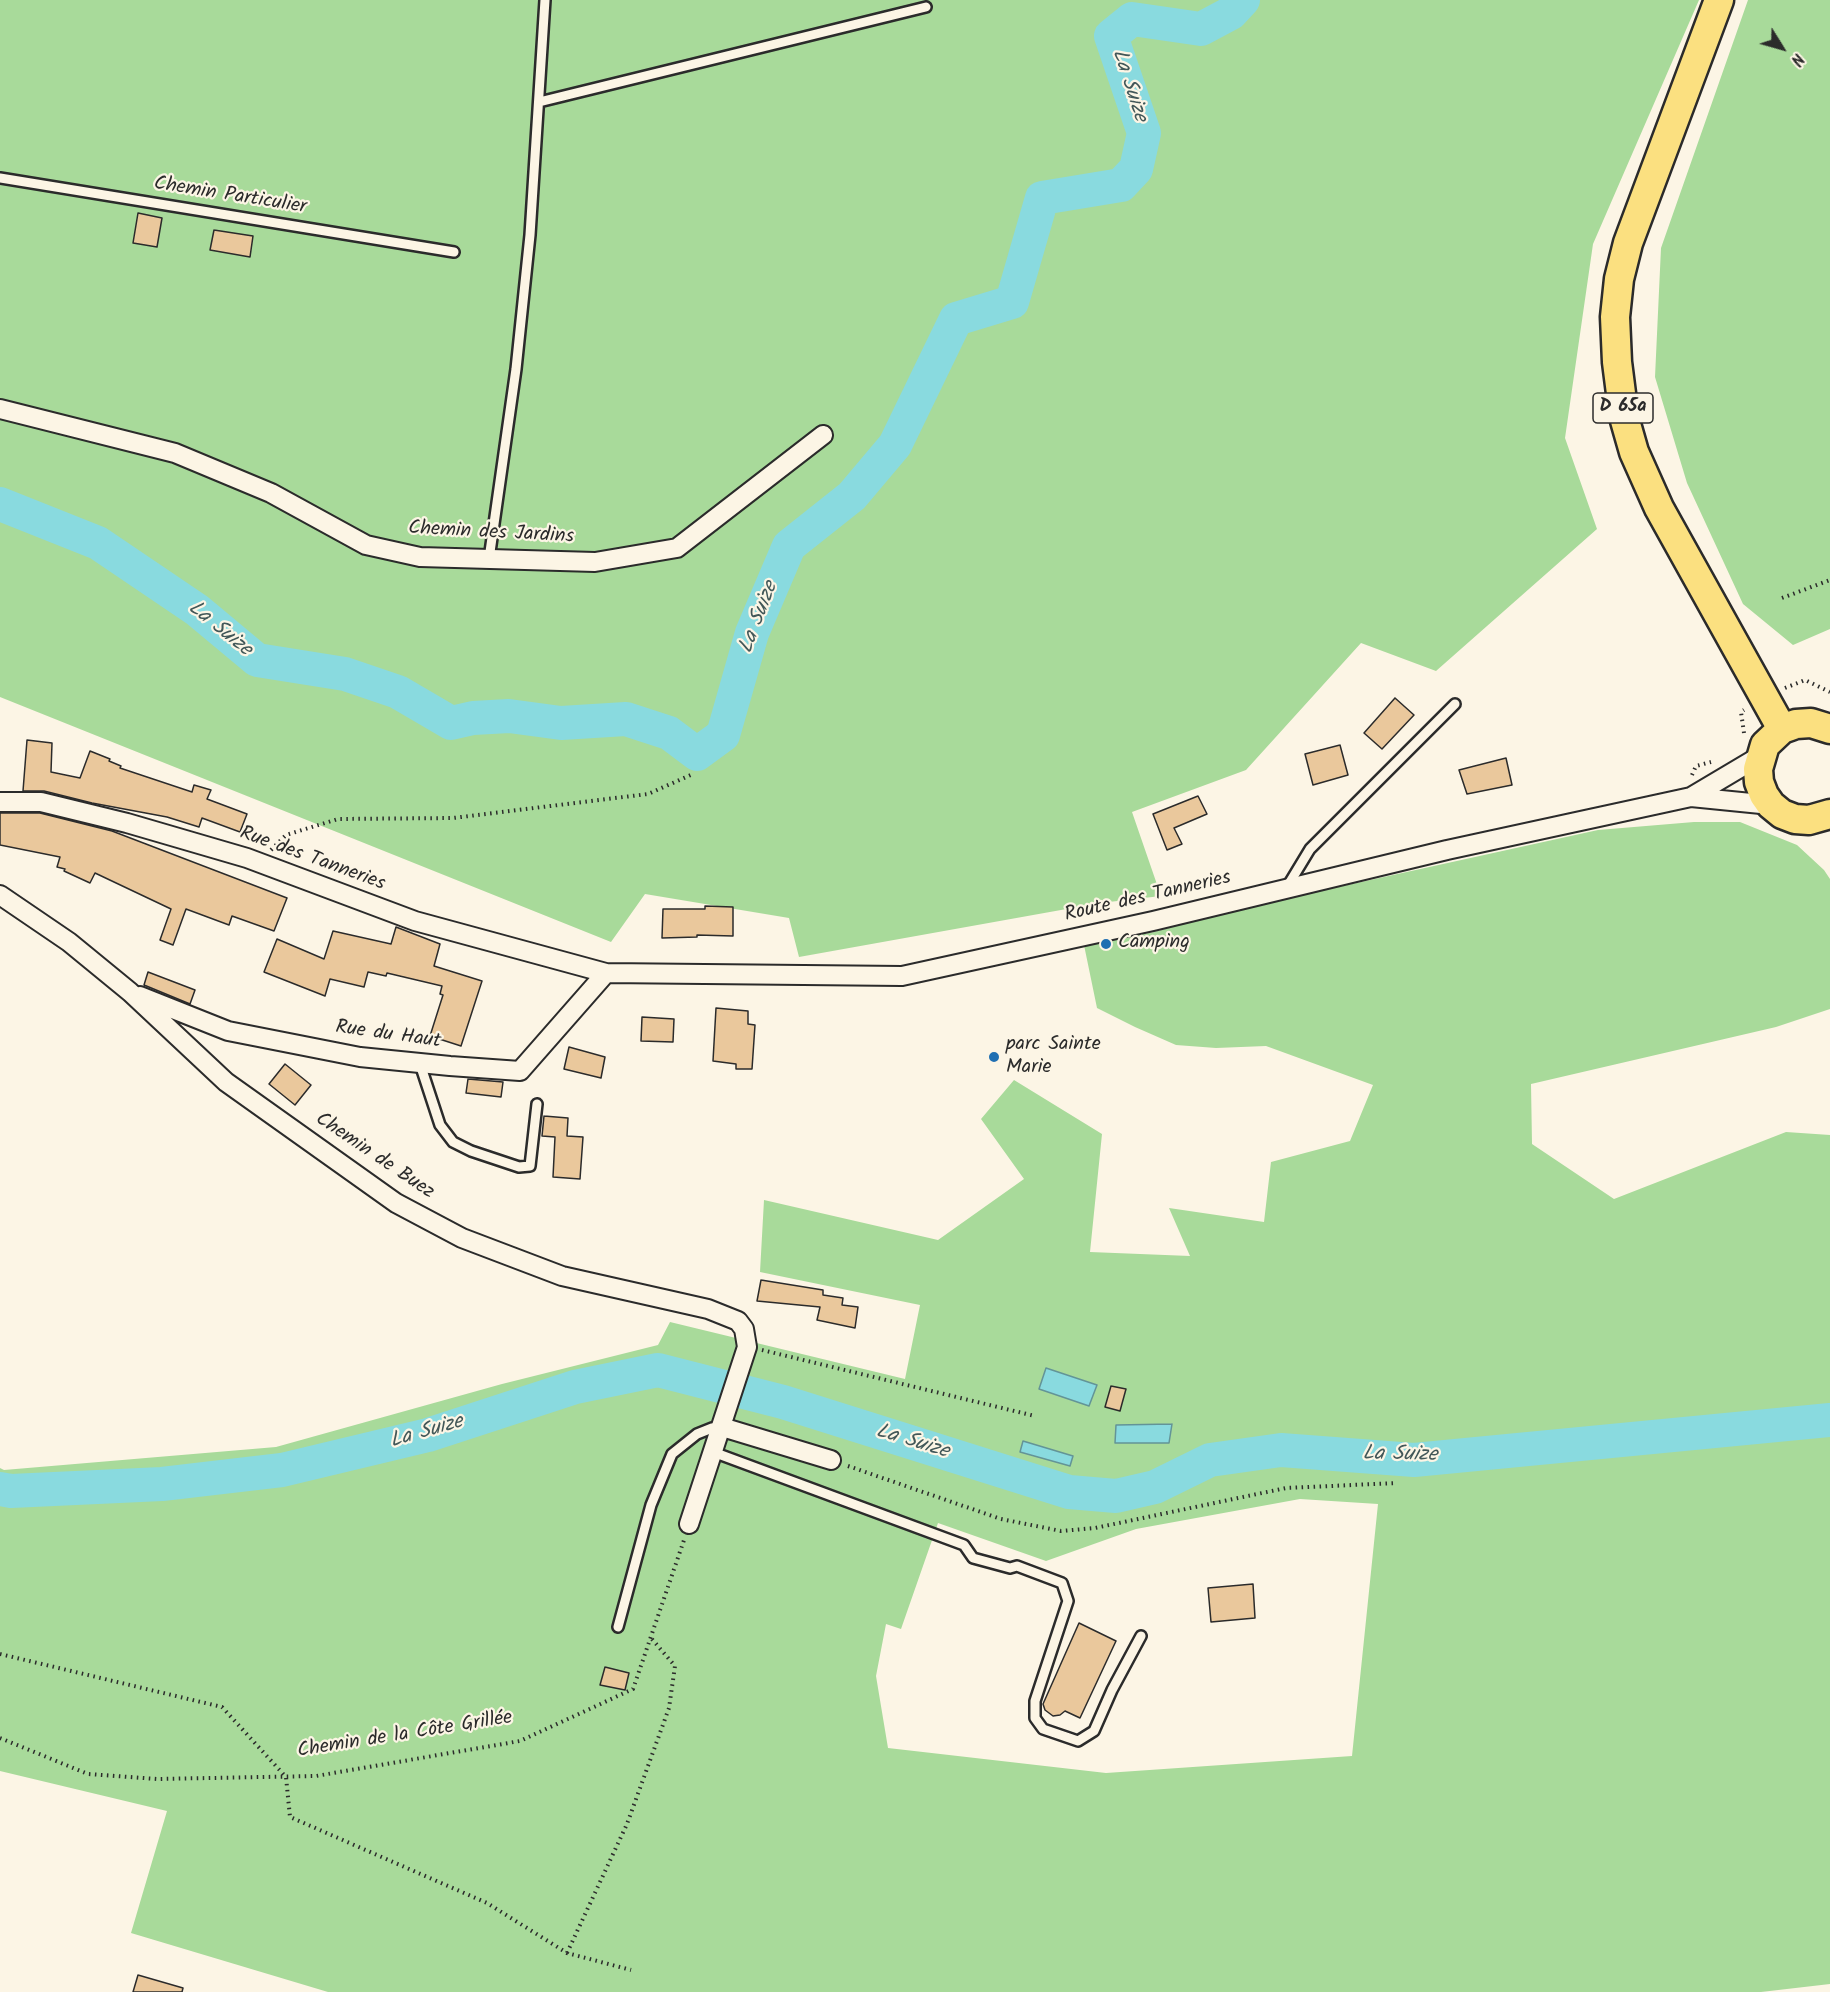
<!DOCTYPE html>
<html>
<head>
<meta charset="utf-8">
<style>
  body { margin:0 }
  #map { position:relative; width:1830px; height:1992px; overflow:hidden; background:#fcf5e5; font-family:Kalam,sans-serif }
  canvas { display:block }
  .north { position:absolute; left:1752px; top:18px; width:60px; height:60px; -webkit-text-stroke:4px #fcf5e5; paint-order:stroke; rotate:127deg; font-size:16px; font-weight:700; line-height:24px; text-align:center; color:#2b2b2b }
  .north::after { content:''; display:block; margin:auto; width:21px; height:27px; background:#2b2b2b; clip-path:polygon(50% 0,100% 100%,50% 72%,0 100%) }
</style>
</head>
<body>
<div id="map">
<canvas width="1830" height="1992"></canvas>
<div class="north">N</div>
</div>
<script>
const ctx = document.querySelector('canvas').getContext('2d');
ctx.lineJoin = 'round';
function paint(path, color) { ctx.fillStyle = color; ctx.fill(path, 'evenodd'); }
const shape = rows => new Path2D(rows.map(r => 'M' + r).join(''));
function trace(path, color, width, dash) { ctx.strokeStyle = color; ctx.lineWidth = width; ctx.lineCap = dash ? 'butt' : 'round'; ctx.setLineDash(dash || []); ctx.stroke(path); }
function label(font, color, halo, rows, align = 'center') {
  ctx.font = font + ' Kalam,sans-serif'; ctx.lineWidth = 4.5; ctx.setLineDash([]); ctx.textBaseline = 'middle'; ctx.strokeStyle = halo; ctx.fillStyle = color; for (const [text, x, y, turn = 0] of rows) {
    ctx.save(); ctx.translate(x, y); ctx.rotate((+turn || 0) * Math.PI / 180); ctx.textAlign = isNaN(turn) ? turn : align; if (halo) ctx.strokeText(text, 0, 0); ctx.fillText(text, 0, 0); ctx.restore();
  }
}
paint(shape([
  [0,0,1699,0,1593,244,1565,438,1597,529,1436,671,1361,643,1246,770,1132,812,1161,896,1100,903,799,957,789,918,645,894,611,942,0,697],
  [1748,0,1830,0,1830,629,1793,645,1743,604,1687,483,1655,377,1661,248],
  [1694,822,1740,822,1797,845,1824,870,1830,879,1830,1009,1776,1027,1531,1084,1532,1144,1614,1199,1786,1132,1830,1135,1830,1984,1761,1992,328,1992,131,1933,167,1811,0,1771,0,1468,4,1470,276,1447,502,1384,658,1345,670,1322,905,1379,920,1305,760,1272,764,1200,938,1240,1024,1179,981,1119,1014,1080,1102,1134,1090,1252,1190,1256,1169,1208,1264,1222,1271,1162,1350,1141,1373,1085,1266,1046,1216,1048,1176,1045,1135,1027,1097,1008,1084,945,1154,932,1229,911,1598,830],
  [1300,1499,1378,1504,1352,1756,1106,1773,888,1748,876,1676,886,1624,901,1629,938,1523,1046,1561,1136,1529]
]), '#a8da9a');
const water = shape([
  [1046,1368,1097,1385,1089,1406,1039,1389,1046,1368],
  [1172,1424,1169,1443,1115,1443,1116,1425,1172,1424],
  [1023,1441,1073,1456,1070,1466,1020,1452,1023,1441]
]);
paint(water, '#89dadf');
trace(water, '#639497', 1.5);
trace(shape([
  [0,504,98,543,197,610,257,660,345,674,398,692,451,723,473,718,509,716,561,723,626,719,669,733,697,754,723,735,752,633,789,546,852,496,895,445,956,319,1012,302,1042,198,1121,185,1136,169,1144,133,1111,36,1132,19,1201,29,1231,13,1243,0],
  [0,1489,11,1491,162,1484,282,1470,428,1435,575,1387,658,1370,783,1402,1069,1492,1116,1496,1155,1487,1210,1460,1281,1450,1414,1460,1830,1420]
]), '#89dadf', 34);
const building = shape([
  [138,213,162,218,157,247,133,243,138,213],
  [214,230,253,236,250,257,210,250,214,230],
  [1395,698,1414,715,1382,749,1364,733,1395,698],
  [27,740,52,743,51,772,80,778,90,751,110,759,109,761,121,766,120,768,192,792,194,785,211,790,207,799,247,814,240,832,202,818,199,827,167,817,92,803,44,791,23,791,27,740],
  [1340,745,1348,775,1313,785,1305,754,1340,745],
  [1506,758,1512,785,1467,794,1459,770,1506,758],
  [1198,796,1207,814,1174,828,1182,844,1167,850,1153,814,1198,796],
  [0,813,40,813,112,831,287,898,274,931,232,916,229,925,186,909,173,945,160,940,171,909,95,873,90,883,64,871,65,869,57,867,60,857,0,845,0,813],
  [705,906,733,907,733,936,697,935,697,937,662,938,663,909,705,909,705,906],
  [396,927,440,944,434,966,482,981,461,1046,430,1036,443,995,440,994,442,986,387,973,386,976,368,972,364,987,330,979,325,996,264,972,277,939,324,959,333,931,391,944,396,927],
  [148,972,195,990,190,1004,144,985,148,972],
  [716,1008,748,1011,748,1024,755,1025,752,1069,736,1069,736,1064,713,1061,716,1008],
  [642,1017,674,1019,673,1042,641,1041,642,1017],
  [569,1047,605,1057,601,1078,564,1069,569,1047],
  [285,1064,311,1085,295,1105,269,1084,285,1064],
  [468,1079,503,1082,501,1097,466,1093,468,1079],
  [544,1116,568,1118,567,1136,583,1137,580,1179,553,1177,555,1137,542,1136,544,1116],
  [761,1280,823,1290,823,1295,843,1298,842,1305,858,1307,855,1328,817,1320,820,1307,757,1301,761,1280],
  [1111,1386,1126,1389,1120,1411,1105,1407,1111,1386],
  [1253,1584,1255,1618,1211,1622,1208,1588,1253,1584],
  [1079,1623,1116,1641,1080,1718,1065,1711,1060,1715,1053,1716,1045,1710,1043,1704,1079,1623],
  [605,1667,629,1673,625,1690,600,1685,605,1667],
  [138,1975,183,1988,182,1992,133,1992,138,1975]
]);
paint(building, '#eac89c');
trace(building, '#2b2b2b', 1.5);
const lane = shape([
  [539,102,926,7],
  [0,178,454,252],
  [489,559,516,369,530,235,545,0],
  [1287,887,1310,849,1455,704],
  [420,1064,440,1125,453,1142,471,1151,519,1167,530,1166,537,1104],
  [713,1452,964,1545,973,1558,1010,1568,1017,1566,1062,1583,1068,1601,1035,1701,1035,1718,1043,1729,1078,1741,1094,1731,1112,1690,1141,1636],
  [618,1627,651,1505,672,1454,697,1434,712,1428,720,1427]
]);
const street = shape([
  [0,409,175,453,271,493,366,545,420,557,595,562,677,548,823,435],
  [1691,797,1771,805],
  [0,802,41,802,127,823,247,858,415,921,606,973,902,976,1153,921,1447,850,1691,797,1760,756],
  [0,895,69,942,130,992,226,1082,396,1203,462,1238,562,1276,708,1309,738,1321,744,1329,747,1347,689,1524],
  [140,996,228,1031,360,1057,450,1066,520,1071,606,973],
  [722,1427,831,1460]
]);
const primary = shape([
  [1719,0,1628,243,1619,279,1615,317,1617,362,1624,417,1634,452,1659,508,1782,729],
  [1830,729,1811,723,1796,724,1782,729,1765,745,1758,769,1759,782,1764,795,1771,805,1782,814,1795,819,1809,820,1830,814]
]);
trace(lane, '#2b2b2b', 14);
trace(street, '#2b2b2b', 22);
trace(primary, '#2b2b2b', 33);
trace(shape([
  [1782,598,1830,580],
  [1785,688,1805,680,1830,692],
  [1744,733,1741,712,1744,710],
  [1692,775,1696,766,1711,762],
  [271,850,286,835,338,819,453,818,648,794,693,774],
  [762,1350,1035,1416],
  [848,1466,1001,1519,1061,1531,1095,1528,1286,1488,1397,1483],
  [0,1654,222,1707,286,1777,290,1817,487,1903,567,1953,631,1970],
  [0,1738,88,1774,157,1779,316,1776,520,1741,633,1689,684,1540],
  [567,1953,627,1824,669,1708,675,1666,651,1638]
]), '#2b2b2b', 4, [1.5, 4.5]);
trace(lane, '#fcf5e5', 9);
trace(street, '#fcf5e5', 18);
trace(primary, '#fbe080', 28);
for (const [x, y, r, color] of [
  [1106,944,6,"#1f6fb2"],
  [994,1057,6,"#1f6fb2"]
]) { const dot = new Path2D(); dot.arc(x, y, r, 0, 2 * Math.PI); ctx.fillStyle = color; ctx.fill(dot); trace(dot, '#fcf5e5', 2); }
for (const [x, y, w] of [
  [1623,408,60]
]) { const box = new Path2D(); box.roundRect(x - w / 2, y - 15, w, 30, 4.5); ctx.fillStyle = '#fcf5e5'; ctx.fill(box); trace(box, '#2b2b2b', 1.5); }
label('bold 18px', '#2b2b2b', null, [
  ["D 65a",1623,408]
]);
label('20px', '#2b2b2b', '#fcf5e5', [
  ["Chemin Particulier",230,197,9],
  ["Chemin des Jardins",491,534,3],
  ["Rue des Tanneries",312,860,20],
  ["Route des Tanneries",1148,898,-13],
  ["Rue du Haut",388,1036,8],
  ["Chemin de Buez",374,1157,34],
  ["Chemin de la Côte Grillée",405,1736,-9]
]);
label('20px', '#2b2b2b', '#fcf5e5', [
  ["Camping",1118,944],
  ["parc Sainte",1006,1046],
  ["Marie",1006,1069]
], 'left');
label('italic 21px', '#425758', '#fcf5e5', [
  ["La Suize",1128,86,72],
  ["La Suize",760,618,-69],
  ["La Suize",219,630,39],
  ["La Suize",427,1433,-16],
  ["La Suize",912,1443,17],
  ["La Suize",1400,1456,1]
]);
</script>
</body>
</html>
